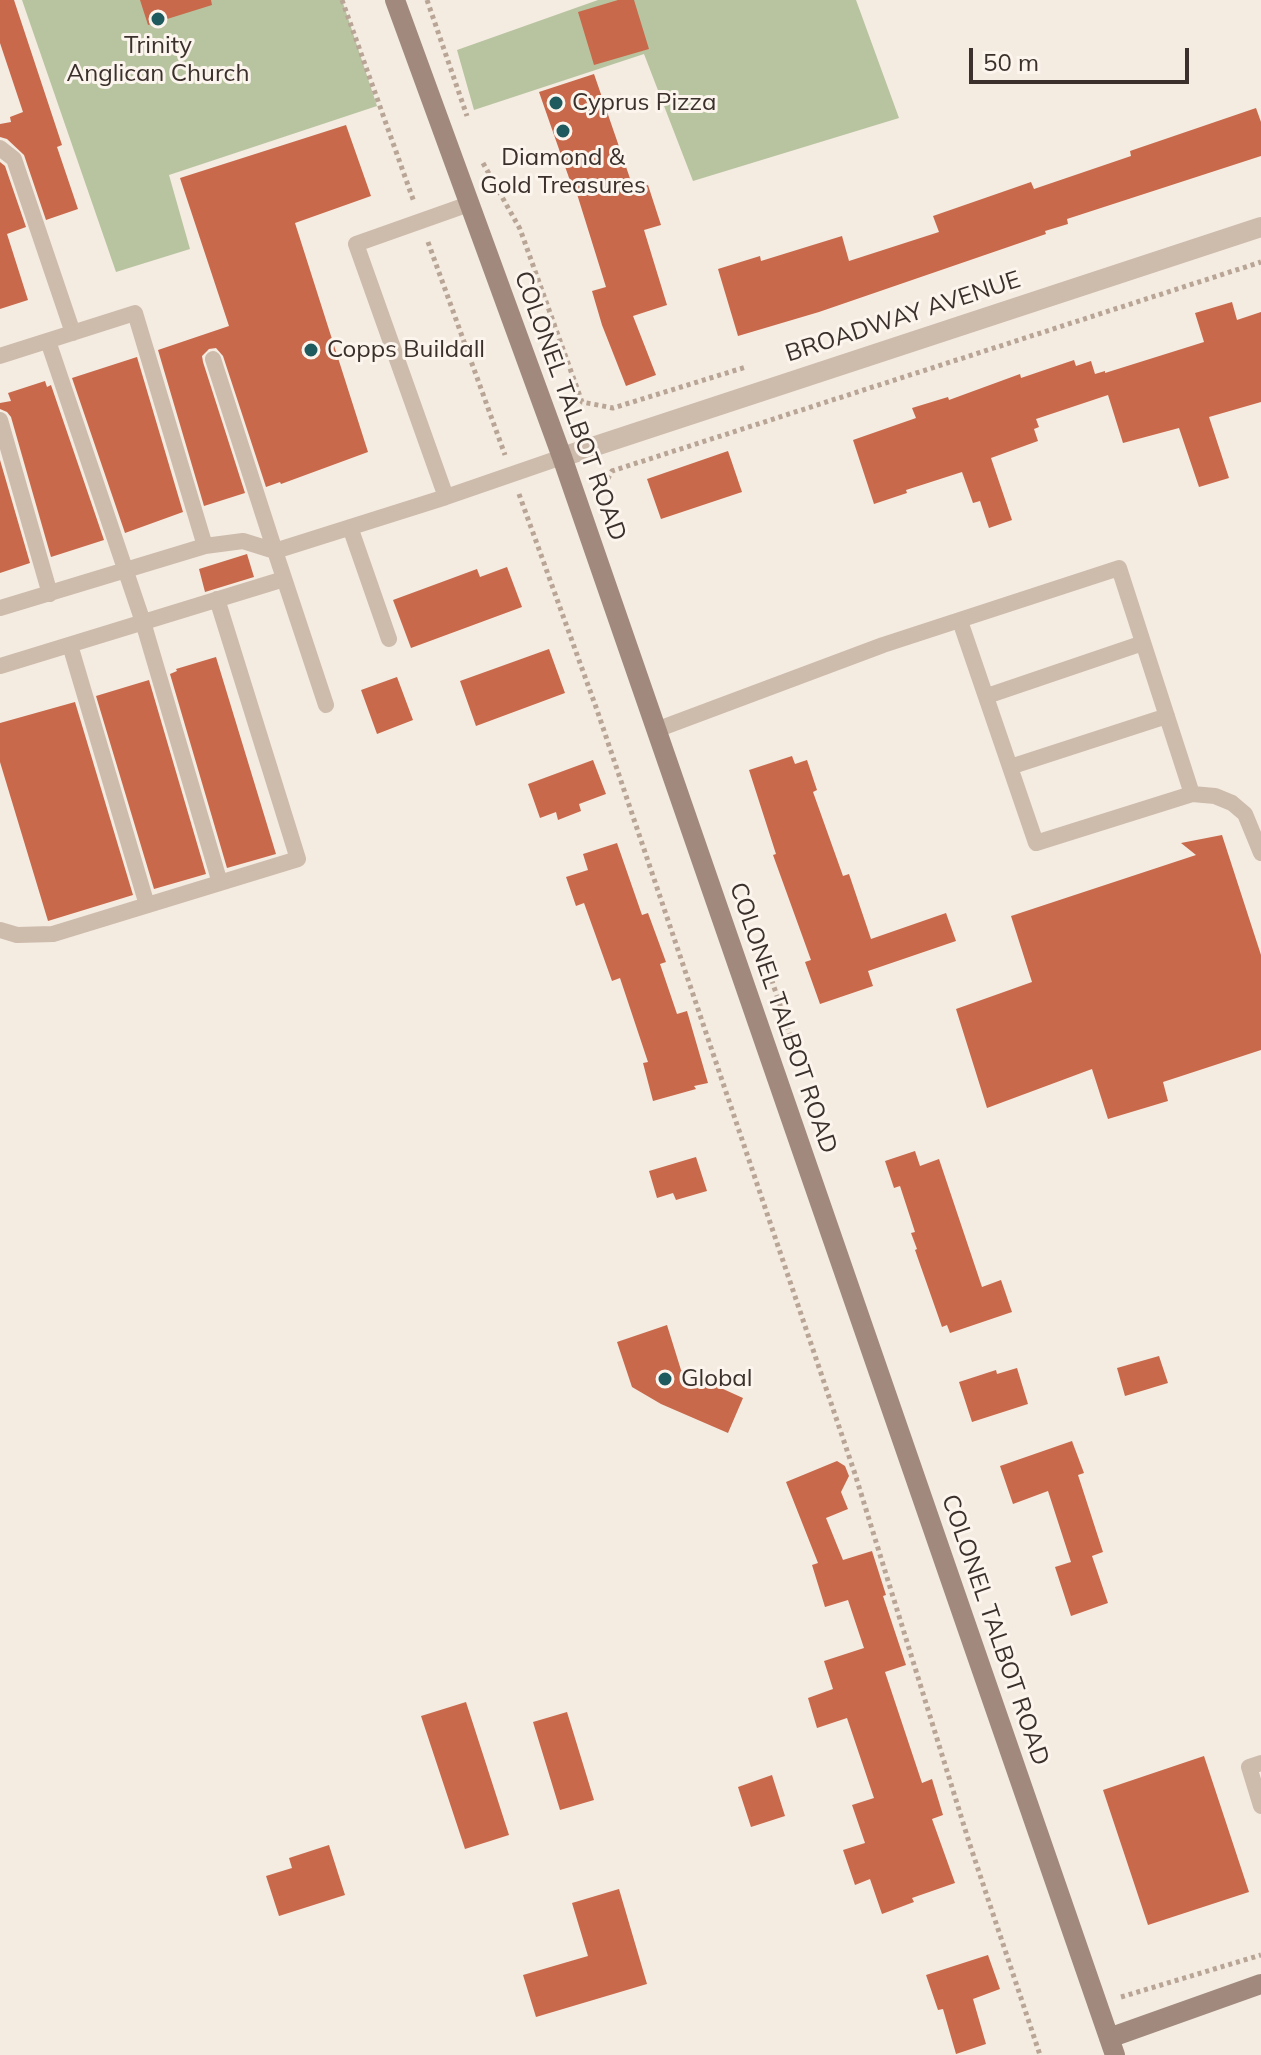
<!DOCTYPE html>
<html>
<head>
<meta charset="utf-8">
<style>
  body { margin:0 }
  #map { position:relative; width:1261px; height:2055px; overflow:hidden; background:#f4ebe1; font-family:Mulish,sans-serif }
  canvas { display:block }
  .scale { position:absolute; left:969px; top:48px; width:220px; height:36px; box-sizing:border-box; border:4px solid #3b302b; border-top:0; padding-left:10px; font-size:24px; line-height:28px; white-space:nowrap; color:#3b302b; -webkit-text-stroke:6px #fbf5ee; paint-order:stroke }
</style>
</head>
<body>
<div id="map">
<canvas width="1261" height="2055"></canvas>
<div class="scale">50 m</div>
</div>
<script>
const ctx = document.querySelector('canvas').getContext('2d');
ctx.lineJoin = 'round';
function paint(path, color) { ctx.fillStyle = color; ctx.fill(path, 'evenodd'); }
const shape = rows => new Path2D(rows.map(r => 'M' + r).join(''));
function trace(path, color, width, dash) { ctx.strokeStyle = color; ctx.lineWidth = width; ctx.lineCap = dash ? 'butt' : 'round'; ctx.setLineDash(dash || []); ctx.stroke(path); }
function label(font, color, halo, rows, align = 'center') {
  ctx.font = font + ' Mulish,sans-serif'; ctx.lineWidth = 6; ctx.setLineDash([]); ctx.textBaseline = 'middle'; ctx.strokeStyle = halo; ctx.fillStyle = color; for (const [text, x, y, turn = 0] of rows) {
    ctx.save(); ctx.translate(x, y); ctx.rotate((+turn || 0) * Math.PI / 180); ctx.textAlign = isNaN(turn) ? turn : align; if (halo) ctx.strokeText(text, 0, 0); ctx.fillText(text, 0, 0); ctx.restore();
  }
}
paint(shape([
  [22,0,342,0,377,106,169,175,190,249,116,272],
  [598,0,856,0,899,118,693,181,644,54,474,110,457,50]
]), '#b8c4a0');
paint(shape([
  [0,0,14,0,62,145,57,147,78,209,46,220,24,155,7,139,0,137,0,124,11,122,10,117,23,112,0,43],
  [140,0,211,0,212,5,148,25],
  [618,0,634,0,649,49,594,65,578,12],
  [594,74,634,190,648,185,661,225,644,230,667,305,633,316,656,375,626,386,602,325,592,291,606,287,577,194,575,195,539,92],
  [1256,108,1261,122,1261,156,1067,219,1068,224,1045,231,1046,234,819,312,738,336,718,269,760,256,761,261,842,236,849,261,939,232,933,216,1031,182,1034,189,1131,156,1130,151],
  [346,125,371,196,295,223,368,452,281,484,280,482,266,487,223,356,216,348,209,349,202,356,203,362,245,493,204,506,158,350,229,326,180,178],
  [0,162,5,166,26,227,7,234,28,300,0,309],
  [1232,302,1237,320,1261,312,1261,402,1209,417,1229,478,1199,487,1179,428,1123,443,1108,395,1036,419,1039,427,1034,429,1038,441,991,458,1012,520,989,528,980,501,973,503,962,472,906,490,907,493,874,504,853,440,916,418,912,408,948,397,949,400,1020,374,1021,378,1074,360,1076,366,1091,361,1095,374,1105,371,1105,373,1204,342,1195,313],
  [137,357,183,512,125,533,72,378],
  [45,381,47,387,51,385,104,540,51,557,11,417,7,412,0,409,0,403,11,401,8,393],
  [728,451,742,492,661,519,647,479],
  [0,460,30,563,0,573],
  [247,554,254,577,205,592,199,569],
  [507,567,522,607,411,648,393,600,477,569,480,577],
  [549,649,565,693,476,726,460,681],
  [216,657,276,854,227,868,170,674,177,671,176,669],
  [397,677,413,720,377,734,361,690],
  [149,680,206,874,154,889,96,696],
  [75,702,133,895,48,921,0,762,0,723],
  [792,756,795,764,807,760,817,790,813,792,843,876,849,874,871,939,946,913,956,941,868,971,873,986,820,1004,805,962,811,960,773,855,776,854,749,770],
  [593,760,606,794,579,804,581,811,558,820,556,812,540,818,528,784],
  [1222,835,1261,955,1261,1050,1163,1082,1168,1101,1108,1119,1092,1069,987,1108,956,1009,1032,982,1011,916,1196,855,1181,843],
  [617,843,642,915,648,913,666,962,660,964,677,1014,687,1011,708,1083,694,1086,696,1089,653,1101,643,1063,648,1062,620,978,612,981,584,903,576,906,566,877,588,870,583,854],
  [915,1151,920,1166,939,1159,982,1287,1001,1280,1012,1312,950,1333,947,1325,942,1327,915,1250,917,1249,911,1233,915,1232,900,1186,894,1188,885,1161],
  [696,1157,707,1191,676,1200,673,1193,657,1198,649,1171],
  [667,1325,681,1370,743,1398,728,1433,661,1404,632,1387,617,1342],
  [1159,1356,1168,1383,1125,1396,1117,1368],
  [1017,1368,1028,1404,972,1422,959,1382,996,1370,997,1374],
  [1072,1441,1084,1473,1078,1475,1103,1552,1092,1556,1108,1603,1071,1616,1055,1567,1071,1562,1048,1491,1013,1504,1000,1466],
  [837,1461,845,1466,849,1476,841,1492,848,1509,826,1518,843,1560,872,1551,886,1595,883,1596,906,1665,885,1672,922,1783,932,1779,943,1815,932,1819,955,1883,912,1898,914,1902,882,1914,870,1879,855,1885,843,1850,865,1843,852,1805,874,1798,847,1718,817,1728,808,1698,833,1689,824,1661,864,1648,848,1600,825,1607,812,1565,818,1563,786,1482],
  [466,1702,509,1835,465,1849,421,1716],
  [567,1712,594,1800,560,1810,533,1722],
  [1204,1756,1249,1892,1148,1925,1103,1790],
  [772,1775,785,1816,751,1827,738,1787],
  [329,1845,345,1895,279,1916,266,1876,292,1868,289,1858],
  [619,1889,647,1984,536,2017,523,1975,588,1956,572,1903],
  [988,1955,1000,1989,973,1999,986,2044,956,2054,943,2009,938,2010,926,1975]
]), '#c8694b');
trace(shape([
  [342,0,414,202],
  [427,0,467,116],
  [483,163,520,229,582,402,613,408,746,367],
  [428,242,505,455],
  [600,493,612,471,1261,262],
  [519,494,597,710,855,1474,969,1842,1040,2055],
  [764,957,791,1038],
  [1121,1997,1261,1955]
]), '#b9a596', 5, [4, 4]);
trace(shape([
  [0,148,14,159,73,333],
  [48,341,143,622,220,883],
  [0,356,135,313,205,546],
  [213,359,275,551],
  [0,420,50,594],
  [446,497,356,244,469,204],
  [350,527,389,639],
  [0,608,205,546,243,541,275,551],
  [70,645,147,905],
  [0,666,284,579],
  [987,696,1143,643],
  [326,705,275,551,446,497,562,457],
  [656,730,883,645,1119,568,1192,794,1036,843,960,621],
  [1010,767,1167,716],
  [1192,794,1215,796,1232,803,1245,814,1261,853],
  [0,930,17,935,53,934,298,859,217,599],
  [1261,1763,1249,1767,1261,1806]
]), '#cdbbac', 16);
trace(shape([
  [562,457,1261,227]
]), '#cdbbac', 20);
trace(shape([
  [395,0,562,457,1115,2055],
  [1109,2038,1261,1984]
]), '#a18a7d', 20);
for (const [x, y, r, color] of [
  [158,19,8,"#1f5a5e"],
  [556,103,8,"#1f5a5e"],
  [563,131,8,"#1f5a5e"],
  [311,350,8,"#1f5a5e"],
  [665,1379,8,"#1f5a5e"]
]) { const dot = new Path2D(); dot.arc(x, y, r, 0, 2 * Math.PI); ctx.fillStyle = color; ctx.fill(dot); trace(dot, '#fbf5ee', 3); }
label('24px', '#3b302b', '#fbf5ee', [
  ["Trinity",158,46,"center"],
  ["Anglican Church",158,74,"center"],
  ["Cyprus Pizza",572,103],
  ["Diamond &",563,158,"center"],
  ["Gold Treasures",563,186,"center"],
  ["Copps Buildall",327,350],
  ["Global",681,1379]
], 'left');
label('24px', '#3b302b', '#fbf5ee', [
  ["BROADWAY AVENUE",903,317,-18],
  ["COLONEL TALBOT ROAD",570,406,70],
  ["COLONEL TALBOT ROAD",783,1018,71],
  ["COLONEL TALBOT ROAD",995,1630,71]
]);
</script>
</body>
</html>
